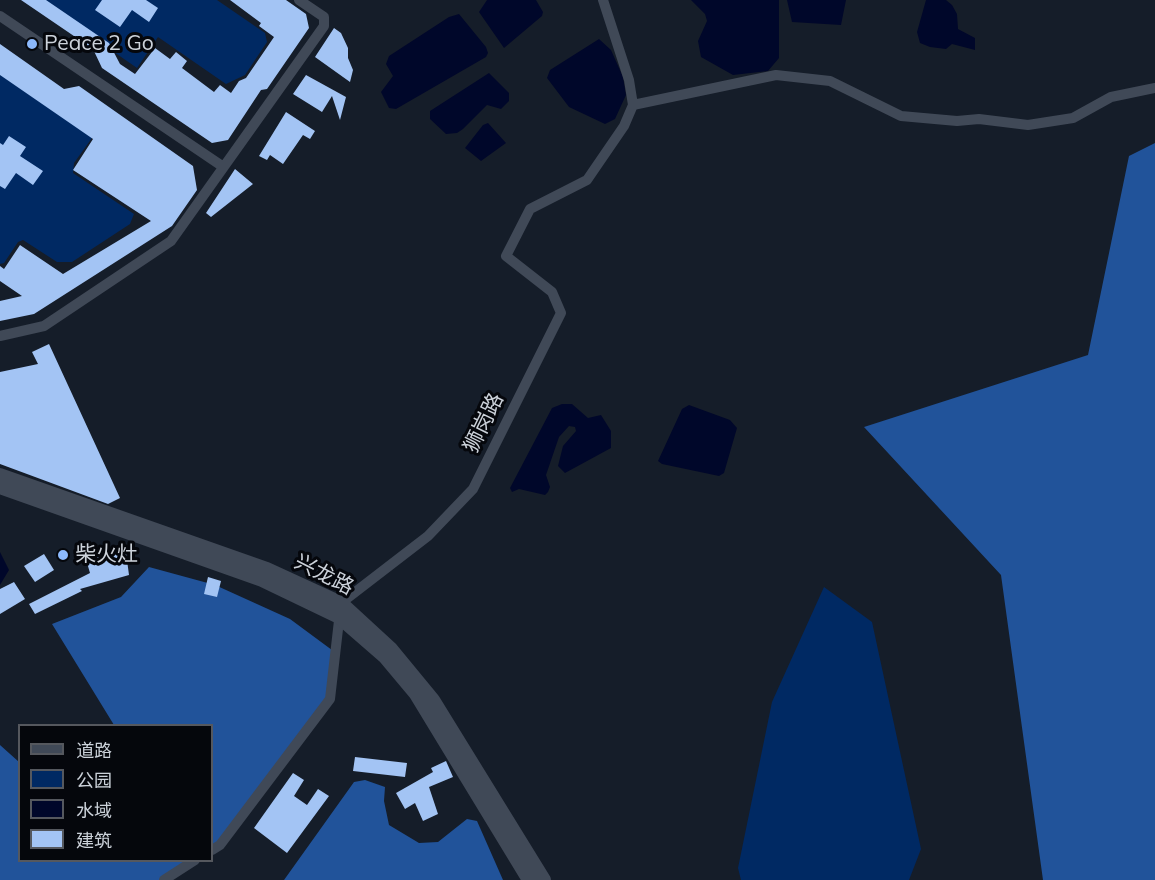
<!DOCTYPE html>
<html>
<head>
<meta charset="utf-8">
<style>
  body { margin:0 }
  #map { position:relative; width:1155px; height:880px; overflow:hidden; background:#151d29; font-family:Mulish,"Noto Sans SC",sans-serif }
  canvas { display:block }
  .legend { position:absolute; left:18px; top:724px; width:195px; height:138px; box-sizing:border-box; background:#05070c; border:2px solid #55585e; margin:0; padding:8px 10px; list-style:none; font-size:18px; color:#ccd2da }
  .legend li { display:flex; align-items:center; gap:12px; height:30px }
  .legend b { width:30px; border:2px solid #55585e }
</style>
</head>
<body>
<div id="map">
<canvas width="1155" height="880"></canvas>
<ul class="legend">
<li><b style="height:8px;background:#404957"></b>道路</li>
<li><b style="height:16px;background:#002963"></b>公园</li>
<li><b style="height:16px;background:#00072a"></b>水域</li>
<li><b style="height:16px;background:#a3c4f4"></b>建筑</li>
</ul>
</div>
<script>
const ctx = document.querySelector('canvas').getContext('2d');
ctx.lineJoin = 'round';
function fill(path, color) { ctx.fillStyle = color; ctx.fill(path, 'evenodd'); }
const toPath = rows => new Path2D(rows.map(r => 'M' + r).join(''));
function stroke(path, color, width, dash) { ctx.strokeStyle = color; ctx.lineWidth = width; ctx.lineCap = dash ? 'butt' : 'round'; ctx.setLineDash(dash || []); ctx.stroke(path); }
function write(font, color, halo, rows, align = 'center') {
  ctx.font = font + ' Mulish,"Noto Sans SC",sans-serif'; ctx.lineWidth = 6; ctx.setLineDash([]); ctx.textBaseline = 'middle'; ctx.strokeStyle = halo; ctx.fillStyle = color; for (const [text, x, y, turn = 0] of rows) {
    ctx.save(); ctx.translate(x, y); ctx.rotate((+turn || 0) * Math.PI / 180); ctx.textAlign = isNaN(turn) ? turn : align; if (halo) ctx.strokeText(text, 0, 0); ctx.fillText(text, 0, 0); ctx.restore();
  }
}
fill(toPath([
  [39,0,217,0,265,33,267,42,245,75,226,84,158,37,137,68],
  [0,63,97,131,74,163,73,173,134,214,130,224,72,262,57,262,23,240,18,242,4,263,0,264],
  [824,587,872,622,921,849,909,880,741,880,738,868,772,702]
]), '#002963');
fill(toPath([
  [1155,143,1155,880,1043,880,1001,575,864,427,1088,355,1129,156],
  [149,567,215,585,290,619,336,653,330,699,212,850,212,726,114,725,52,624,121,597],
  [0,745,19,762,20,860,195,861,164,880,0,880],
  [365,780,385,787,384,801,389,825,419,843,438,842,467,819,477,821,503,880,284,880,354,782]
]), '#21539a');
fill(toPath([
  [487,0,536,0,543,12,542,16,504,48,479,12],
  [779,0,779,58,768,71,733,75,701,57,698,41,707,21,705,14,691,0],
  [787,0,846,0,841,25,792,22],
  [926,0,946,0,952,5,957,14,958,29,975,38,975,50,952,44,946,49,930,47,920,43,917,32],
  [459,14,486,47,488,53,486,57,396,109,389,108,381,92,393,76,386,64,389,56,449,17],
  [599,39,611,50,623,77,626,95,615,119,605,124,569,107,547,78,550,70],
  [489,73,509,93,509,101,501,109,487,105,463,129,457,133,446,134,430,119,430,111],
  [488,123,506,143,481,161,465,148,483,125],
  [562,404,572,404,588,418,601,415,611,431,611,448,565,473,558,466,563,446,576,431,575,427,569,426,559,437,546,475,550,487,548,492,545,495,519,489,512,492,510,488,552,408],
  [689,405,730,420,737,428,724,473,719,476,662,464,658,461,682,409],
  [0,552,9,570,0,585]
]), '#00072a');
fill(toPath([
  [21,0,46,0,109,43,120,64,135,74,155,48,170,59,176,52,187,61,182,68,214,92,220,85,231,93,239,81,246,78,274,37,259,26,261,23,230,0,286,0,306,14,309,28,267,89,261,90,228,140,212,143,102,68,93,49],
  [102,0,146,0,158,8,149,22,132,10,120,27,95,10],
  [334,28,341,33,348,48,348,58,353,70,350,82,315,57],
  [0,44,64,89,79,86,193,166,197,190,172,226,34,314,0,321,0,301,22,296,0,281,0,266,4,269,20,245,63,274,151,221,73,170,93,139,0,75],
  [306,75,346,97,340,120,332,96,322,112,293,94],
  [286,112,315,131,310,139,303,135,283,164,270,155,267,160,259,156],
  [9,136,26,147,20,156,43,171,33,185,16,173,5,189,0,186,0,143,3,145],
  [235,169,253,184,211,217,206,213],
  [49,344,120,498,108,504,0,464,0,372,38,364,32,352],
  [125,545,129,575,80,589,82,591,35,614,29,604,90,573,85,556],
  [44,554,54,570,35,582,24,566],
  [208,577,221,581,217,597,204,594],
  [14,582,25,599,0,614,0,589],
  [355,757,407,763,405,777,353,771],
  [446,761,453,777,429,787,438,814,423,821,415,803,405,809,396,793,433,772,431,768],
  [293,773,304,780,294,796,307,805,318,789,329,796,287,853,254,828]
]), '#a3c4f4');
stroke(toPath([
  [0,16,222,166],
  [633,105,776,75,830,81,901,116,957,121,979,119,1028,125,1073,118,1111,97,1155,88],
  [0,336,44,326,171,241,324,26,324,17,299,0],
  [212,850,220,845,330,699,341,603,428,536,473,489,561,313,552,292,506,256,530,209,587,180,624,126,633,105,629,80,603,0],
  [164,880,195,860]
]), '#404957', 10);
stroke(toPath([
  [0,475,267,569,341,603,391,649,433,700,544,880],
  [0,487,262,580,339,617,385,657,416,694,529,880]
]), '#404957', 14);
for (const [x, y, r, color] of [
  [32,44,6,"#8cb9fc"],
  [63,555,6,"#8cb9fc"]
]) { const dot = new Path2D(); dot.arc(x, y, r, 0, 2 * Math.PI); ctx.fillStyle = color; ctx.fill(dot); stroke(dot, '#05070c', 2); }
write('21px', '#ccd2da', '#05070c', [
  ["Peace 2 Go",44,44],
  ["柴火灶",75,555]
], 'left');
write('21px', '#ccd2da', '#05070c', [
  ["狮岗路",484,423,-64],
  ["兴龙路",324,575,27]
]);
</script>
</body>
</html>
